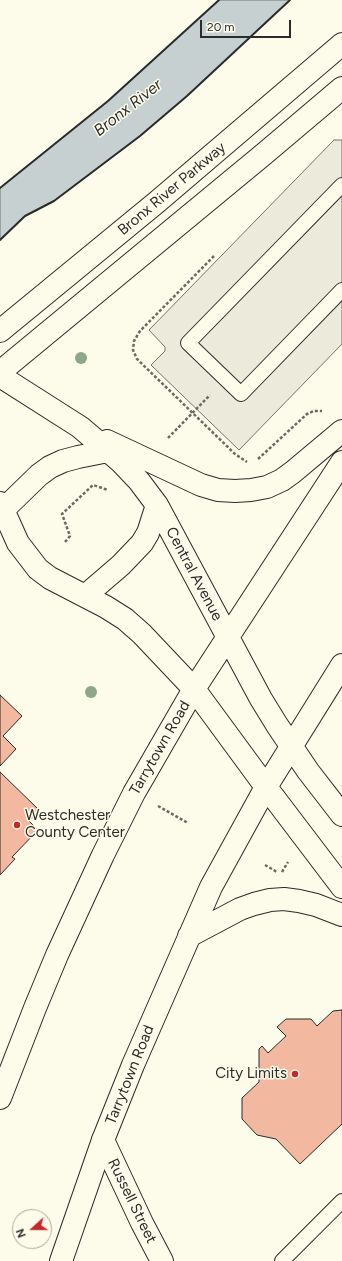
<!DOCTYPE html>
<html>
<head>
<meta charset="utf-8">
<style>
  body { margin:0 }
  #map { position:relative; width:342px; height:1261px; overflow:hidden; background:#fdfbea; font-family:Figtree,sans-serif }
  canvas { display:block }
  .north { position:absolute; left:12px; top:1209px; width:40px; height:40px; box-sizing:border-box; background:#fdfbea; border:1px solid #a9a89e; border-radius:50%; rotate:249deg; font-size:11px; font-weight:700; line-height:16px; text-align:center; color:#2b2b2b }
  .north::after { content:''; display:block; margin:auto; width:14px; height:18px; background:#c62828; clip-path:polygon(50% 0,100% 100%,50% 72%,0 100%) }
  .scale { position:absolute; left:200px; top:20px; width:91px; height:18px; box-sizing:border-box; border:2px solid #2b2b2b; border-top:0; padding-left:5px; font-size:12px; line-height:14px; white-space:nowrap; color:#2b2b2b; -webkit-text-stroke:3px #fdfbea; paint-order:stroke }
</style>
</head>
<body>
<div id="map">
<canvas width="342" height="1261"></canvas>
<div class="north">N</div>
<div class="scale">20 m</div>
</div>
<script>
const ctx = document.querySelector('canvas').getContext('2d');
ctx.lineJoin = 'round';
function fill(path, color) { ctx.fillStyle = color; ctx.fill(path, 'evenodd'); }
const toPath = rows => new Path2D(rows.map(r => 'M' + r).join(''));
function stroke(path, color, width, dash) { ctx.strokeStyle = color; ctx.lineWidth = width; ctx.lineCap = dash ? 'butt' : 'round'; ctx.setLineDash(dash || []); ctx.stroke(path); }
function write(font, color, halo, rows, align = 'center') {
  ctx.font = font + ' Figtree,sans-serif'; ctx.lineWidth = 3; ctx.setLineDash([]); ctx.textBaseline = 'middle'; ctx.strokeStyle = halo; ctx.fillStyle = color; for (const [text, x, y, turn = 0] of rows) {
    ctx.save(); ctx.translate(x, y); ctx.rotate((+turn || 0) * Math.PI / 180); ctx.textAlign = isNaN(turn) ? turn : align; if (halo) ctx.strokeText(text, 0, 0); ctx.fillText(text, 0, 0); ctx.restore();
  }
}
const parking = toPath([
  [334,140,342,140,342,344,239,450,151,365,165,351,165,347,149,330,334,140]
]);
fill(parking, '#eceadb');
stroke(parking, '#74746e', 1);
const water = toPath([
  [219,0,290,0,187,96,140,136,54,201,25,216,0,240,0,188,108,101,219,0]
]);
fill(water, '#c7d0d0');
stroke(water, '#74746e', 1);
const building = toPath([
  [0,695,22,716,3,736,16,749,0,766,0,695],
  [0,772,39,810,29,821,38,830,12,857,15,859,0,875,0,772],
  [342,1010,342,1124,300,1164,276,1139,257,1135,242,1119,242,1098,259,1082,259,1049,262,1046,268,1053,286,1036,277,1027,286,1019,311,1019,317,1026,333,1011,342,1010]
]);
fill(building, '#f2b8a0');
stroke(building, '#2b2b2b', 1);
const service = toPath([
  [342,185,188,343,241,394,342,290],
  [282,1261,342,1201]
]);
const minor = toPath([
  [103,1140,142,1223,162,1261]
]);
const primary = toPath([
  [0,376,80,427,120,461,139,481,157,505,261,699,277,725,308,771,342,815],
  [107,441,201,485,218,490,235,491,251,490,267,487,282,480,293,472,342,431],
  [0,503,18,543,38,569,50,578,106,607,125,619,142,634,194,689,266,787,342,887],
  [3,510,39,475,50,467,63,461,78,457,108,451],
  [85,596,121,565,142,543,148,533,157,505],
  [189,936,240,909,254,904,270,900,284,899,299,901,316,905,342,915],
  [0,1098,35,1008,57,955,103,855,134,793,194,689,342,462],
  [61,1261,103,1140,133,1065,211,887,266,787,342,665]
]);
const trunk = toPath([
  [0,331,157,202,342,44],
  [0,372,264,154,342,88]
]);
stroke(service, '#2b2b2b', 16);
stroke(minor, '#2b2b2b', 24);
stroke(primary, '#2b2b2b', 24);
stroke(trunk, '#2b2b2b', 24);
stroke(toPath([
  [214,256,140,331,134,341,133,350,137,359,235,454,247,462],
  [168,438,210,395],
  [258,459,307,414,314,411,322,411],
  [65,542,70,536,62,514,93,485,108,490],
  [158,806,188,823],
  [265,865,277,872],
  [282,872,288,862]
]), '#6a6964', 2.5, [3, 2]);
stroke(service, '#fdfbea', 14);
stroke(minor, '#fdfbea', 22);
stroke(primary, '#fdfbea', 22);
stroke(trunk, '#fdfbea', 22);
stroke(toPath([
  [0,188,108,101,219,0],
  [0,240,25,216,54,201,140,136,187,96,290,0]
]), '#2b2b2b', 2);
ctx.fillStyle = '#8ea78a';
for (const [x, y] of [
  [81,358],
  [91,692]
]) { ctx.beginPath(); ctx.arc(x, y, 6, 0, 2 * Math.PI); ctx.fill(); }
for (const [x, y, r, color] of [
  [17,825,4,"#c62828"],
  [295,1074,4,"#c62828"]
]) { const dot = new Path2D(); dot.arc(x, y, r, 0, 2 * Math.PI); ctx.fillStyle = color; ctx.fill(dot); stroke(dot, '#fdfbea', 1.5); }
write('15px', '#2b2b2b', '#fdfbea', [
  ["Bronx River Parkway",172,189,-40],
  ["Central Avenue",194,574,62],
  ["Tarrytown Road",160,748,-60],
  ["Tarrytown Road",130,1075,-68],
  ["Russell Street",132,1201,64]
]);
write('15px', '#2b2b2b', '#fdfbea', [
  ["Westchester",25,816],
  ["County Center",25,833],
  ["City Limits",287,1074,"right"]
], 'left');
write('italic 16px', '#2b2b2b', '#fdfbea', [
  ["Bronx River",128,108,-38]
]);
</script>
</body>
</html>
